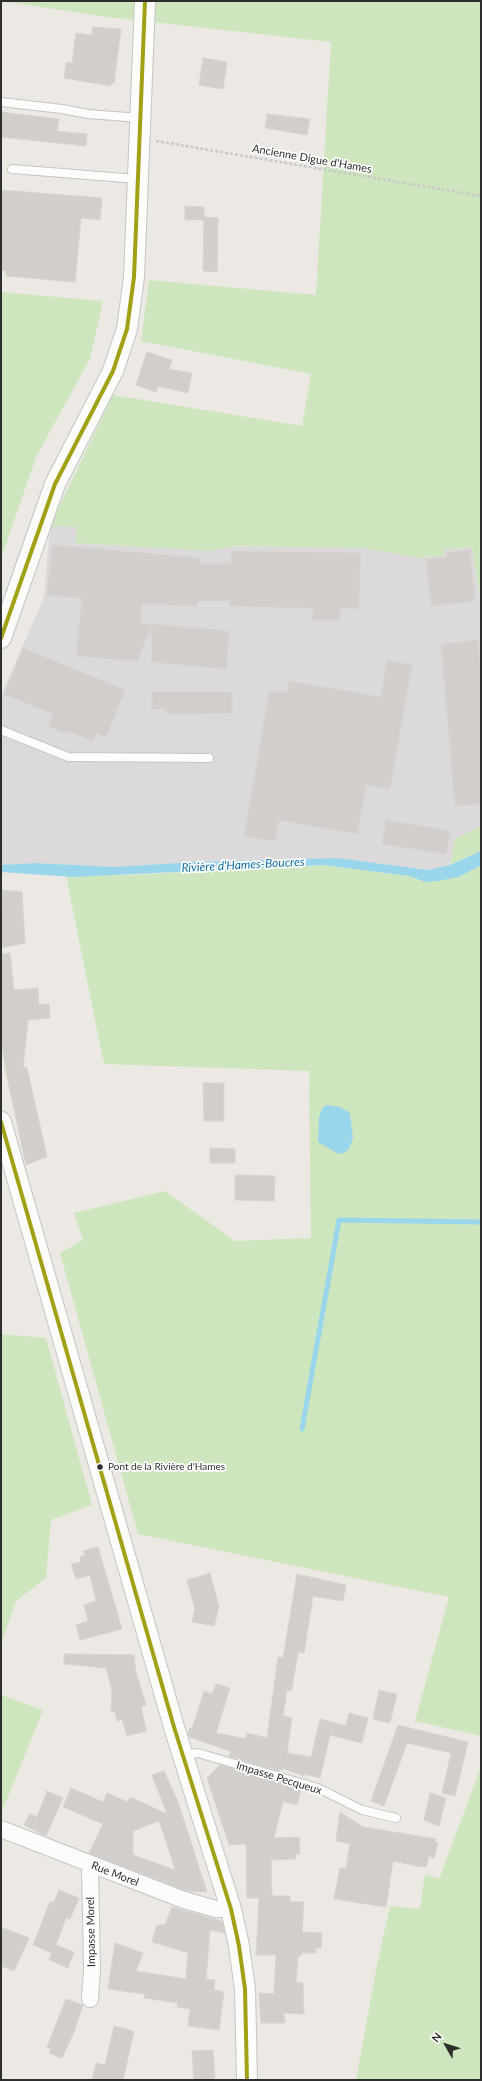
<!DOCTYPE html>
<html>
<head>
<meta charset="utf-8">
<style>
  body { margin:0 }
  #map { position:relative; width:482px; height:2081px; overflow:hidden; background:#ece8e4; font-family:Lato,sans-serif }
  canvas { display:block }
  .frame { position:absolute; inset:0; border:2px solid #2e2e2e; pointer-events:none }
  .north { position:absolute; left:426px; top:2025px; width:40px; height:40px; -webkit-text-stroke:3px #fff; paint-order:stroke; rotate:309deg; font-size:11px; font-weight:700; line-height:16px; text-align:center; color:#2e2e2e }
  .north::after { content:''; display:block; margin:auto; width:14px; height:18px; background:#2e2e2e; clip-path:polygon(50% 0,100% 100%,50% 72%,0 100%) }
</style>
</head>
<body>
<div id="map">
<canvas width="482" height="2081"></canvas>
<div class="frame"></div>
<div class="north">N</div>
</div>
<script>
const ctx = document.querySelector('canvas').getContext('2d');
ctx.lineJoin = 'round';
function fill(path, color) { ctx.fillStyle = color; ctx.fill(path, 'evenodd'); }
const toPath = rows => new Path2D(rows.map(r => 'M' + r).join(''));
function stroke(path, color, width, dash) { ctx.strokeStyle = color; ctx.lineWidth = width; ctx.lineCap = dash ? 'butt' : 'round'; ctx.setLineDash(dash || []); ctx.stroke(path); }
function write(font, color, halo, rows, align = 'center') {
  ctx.font = font + ' Lato,sans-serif'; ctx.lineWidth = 3.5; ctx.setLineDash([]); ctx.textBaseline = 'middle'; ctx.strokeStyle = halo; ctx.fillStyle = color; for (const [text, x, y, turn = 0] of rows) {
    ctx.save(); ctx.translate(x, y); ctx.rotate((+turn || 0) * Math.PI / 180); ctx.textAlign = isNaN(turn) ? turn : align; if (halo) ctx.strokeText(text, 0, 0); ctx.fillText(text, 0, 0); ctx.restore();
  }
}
fill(toPath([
  [50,526,77,527,75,543,211,551,236,546,364,548,420,558,444,555,443,550,472,547,481,603,481,826,455,839,450,865,428,870,338,858,194,862,114,867,35,863,1,865,1,696,44,597]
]), '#dcd9db');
fill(toPath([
  [1,1,481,1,481,641,481,603,472,547,443,550,444,555,420,558,364,548,236,546,211,551,75,543,77,527,50,526,113,395,302,426,311,374,141,341,149,280,316,295,331,42,107,17],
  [1,292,103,301,90,359,36,457,1,559],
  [481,826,481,851,450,865,455,839],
  [323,865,409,876,425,882,459,877,481,865,481,1736,415,1721,449,1597,138,1534,60,1253,83,1240,74,1213,165,1191,235,1241,311,1238,309,1071,104,1064,66,876,130,875],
  [1,1334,46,1338,92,1505,51,1520,46,1578,16,1601,1,1644],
  [1,1695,43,1710,1,1814],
  [481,1767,481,2080,356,2080,377,1965,390,1906,420,1909,425,1874,439,1879]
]), '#cee6be');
fill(toPath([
  [481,851,481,865,459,877,437,881,425,882,409,876,323,865,72,877,1,872,1,865,35,863,114,867,194,862,338,858,428,870,450,865],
  [328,1105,340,1107,350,1113,353,1138,349,1149,344,1153,339,1154,318,1142,319,1117,323,1107]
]), '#99d6ec');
stroke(toPath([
  [302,1429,339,1220,481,1222]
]), '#99d6ec', 5);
const building = toPath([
  [93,27,121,29,114,83,111,83,111,86,64,78,66,62,72,63,76,33,92,35,93,27],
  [203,58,227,62,223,89,199,85,203,58],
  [1,112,59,119,57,131,87,134,86,146,1,137,1,112],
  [267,114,310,119,307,135,265,128,267,114],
  [1,190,102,198,100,220,81,218,75,282,6,276,6,271,1,270,1,190],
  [185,206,204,207,204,220,185,220,185,206],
  [204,217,218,218,217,272,203,271,204,217],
  [147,352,172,360,169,369,192,373,188,393,158,386,156,392,136,385,147,352],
  [52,545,201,558,201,564,231,563,231,551,360,553,359,609,340,608,340,621,312,620,313,608,230,606,230,601,197,601,197,606,142,604,141,623,229,631,226,669,152,662,151,627,137,661,76,656,82,598,47,595,52,545],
  [470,550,475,601,431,606,426,559,447,557,447,552,470,550],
  [478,640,481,671,481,804,455,806,441,644,478,640],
  [23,648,125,690,106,737,97,733,93,741,68,731,67,734,48,726,53,714,4,694,23,648],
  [387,660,412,665,390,789,366,785,357,834,279,820,275,841,244,837,269,692,288,691,289,681,381,697,387,660],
  [152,692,232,692,232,713,166,714,166,709,152,709,152,692],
  [386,820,450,831,446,854,382,844,386,820],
  [2,890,22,892,25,943,1,948,2,890],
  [10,953,14,990,38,988,39,1005,49,1004,50,1018,28,1020,23,1067,27,1068,47,1157,26,1165,6,1072,1,1040,1,954,10,953],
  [203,1083,224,1083,224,1121,204,1121,203,1083],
  [210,1148,235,1149,235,1163,210,1163,210,1148],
  [235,1175,275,1176,274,1201,235,1200,235,1175],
  [98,1547,122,1629,80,1640,76,1625,88,1621,84,1605,96,1601,90,1575,76,1579,71,1564,81,1562,80,1557,85,1556,83,1551,98,1547],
  [210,1573,219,1607,214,1626,192,1622,195,1609,187,1580,210,1573],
  [297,1574,346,1585,343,1601,313,1596,304,1653,298,1652,292,1688,291,1691,287,1690,283,1716,292,1718,287,1753,311,1757,320,1719,346,1726,349,1713,368,1718,362,1743,330,1735,320,1778,305,1774,304,1776,282,1768,280,1771,228,1756,232,1752,190,1737,188,1734,190,1728,192,1729,204,1691,212,1694,216,1684,230,1688,216,1733,246,1739,247,1733,267,1738,278,1657,283,1658,297,1574],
  [64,1654,134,1655,136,1672,146,1705,141,1706,146,1731,127,1736,122,1719,117,1721,115,1712,111,1712,112,1691,106,1668,64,1664,64,1654],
  [379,1690,397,1694,390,1723,373,1719,379,1690],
  [398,1725,468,1742,455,1796,442,1793,451,1753,407,1743,384,1806,371,1801,398,1725],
  [220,1765,301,1789,297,1805,283,1801,274,1838,299,1837,300,1854,296,1854,296,1859,271,1860,272,1896,290,1896,290,1902,304,1902,302,1932,322,1933,321,1948,316,1948,316,1953,301,1953,301,1956,298,1956,296,1983,303,1983,304,2014,284,2013,285,2023,261,2023,259,1993,274,1994,276,1955,256,1955,259,1898,247,1898,246,1844,229,1845,207,1778,220,1765],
  [164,1771,178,1802,207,1892,187,1891,89,1853,103,1824,63,1807,71,1788,103,1802,107,1793,128,1802,130,1797,167,1814,152,1775,164,1771],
  [159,1821,165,1838,175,1870,133,1855,133,1831,159,1821],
  [47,1791,63,1798,46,1836,24,1825,30,1814,37,1817,47,1791],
  [430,1793,446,1798,439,1826,424,1820,430,1793],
  [340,1812,363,1827,436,1839,435,1842,438,1843,434,1858,429,1856,426,1867,420,1866,420,1867,393,1861,386,1907,334,1899,340,1868,346,1869,350,1844,336,1841,340,1812],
  [59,1890,79,1898,70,1919,66,1918,56,1945,74,1952,68,1968,49,1960,52,1953,33,1945,50,1902,54,1902,59,1890],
  [172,1907,222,1921,225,1933,210,1930,206,1979,215,1980,214,1990,224,1992,219,2030,188,2026,190,2009,177,2007,178,2003,144,1998,145,1994,108,1989,115,1943,143,1953,136,1971,186,1979,188,1953,152,1942,157,1925,165,1925,172,1907],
  [1,1927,29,1938,14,1971,1,1966,1,1927],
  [66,1999,83,2005,74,2032,62,2058,49,2053,51,2049,47,2047,66,1999],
  [114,2026,134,2031,123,2080,92,2080,96,2063,105,2065,114,2026],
  [213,2050,215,2078,194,2080,192,2051,213,2050]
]);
fill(building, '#d1cecb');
stroke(building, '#d7d4d0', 1);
const service = toPath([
  [1,102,62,109,88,114,140,118],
  [12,169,137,179],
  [1,730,68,757,209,758],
  [184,1755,198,1753,318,1788,362,1810,396,1818]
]);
const minor = toPath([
  [1,1829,184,1900,216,1909,231,1909],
  [90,1999,92,1970,90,1865]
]);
const tertiary = toPath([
  [1,638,55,484,113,371,127,329,134,277,145,1],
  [1,1122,174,1727,231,1909,239,1946,245,1989,247,2080]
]);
stroke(service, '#c5c4c5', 10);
stroke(minor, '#c5c4c5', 18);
stroke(tertiary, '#c5c4c5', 22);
stroke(toPath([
  [156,141,481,196]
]), '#c9c9c8', 2.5, [3, 2]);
stroke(service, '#fcfcfb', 8);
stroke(minor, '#fcfcfb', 16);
stroke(tertiary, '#fcfcfb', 20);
stroke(toPath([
  [1,638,55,484,113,371,127,329,134,277,145,1],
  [1,1122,174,1727,231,1909,239,1946,245,1989,247,2080]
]), '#a1a115', 4);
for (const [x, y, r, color] of [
  [100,1467,3.5,"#2e2e2e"]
]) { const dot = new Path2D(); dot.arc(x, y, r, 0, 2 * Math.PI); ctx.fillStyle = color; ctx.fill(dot); stroke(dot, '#fff', 1.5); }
write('10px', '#2e2e2e', '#fff', [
  ["Pont de la Rivière d'Hames",108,1467]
], 'left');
write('11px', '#2e2e2e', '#fff', [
  ["Ancienne Digue d'Hames",312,159,10],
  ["Impasse Pecqueux",279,1778,17],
  ["Rue Morel",115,1874,21],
  ["Impasse Morel",91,1932,-91]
]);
write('italic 12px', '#0d6fa3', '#fff', [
  ["Rivière d'Hames-Boucres",243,865,-3]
]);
</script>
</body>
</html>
